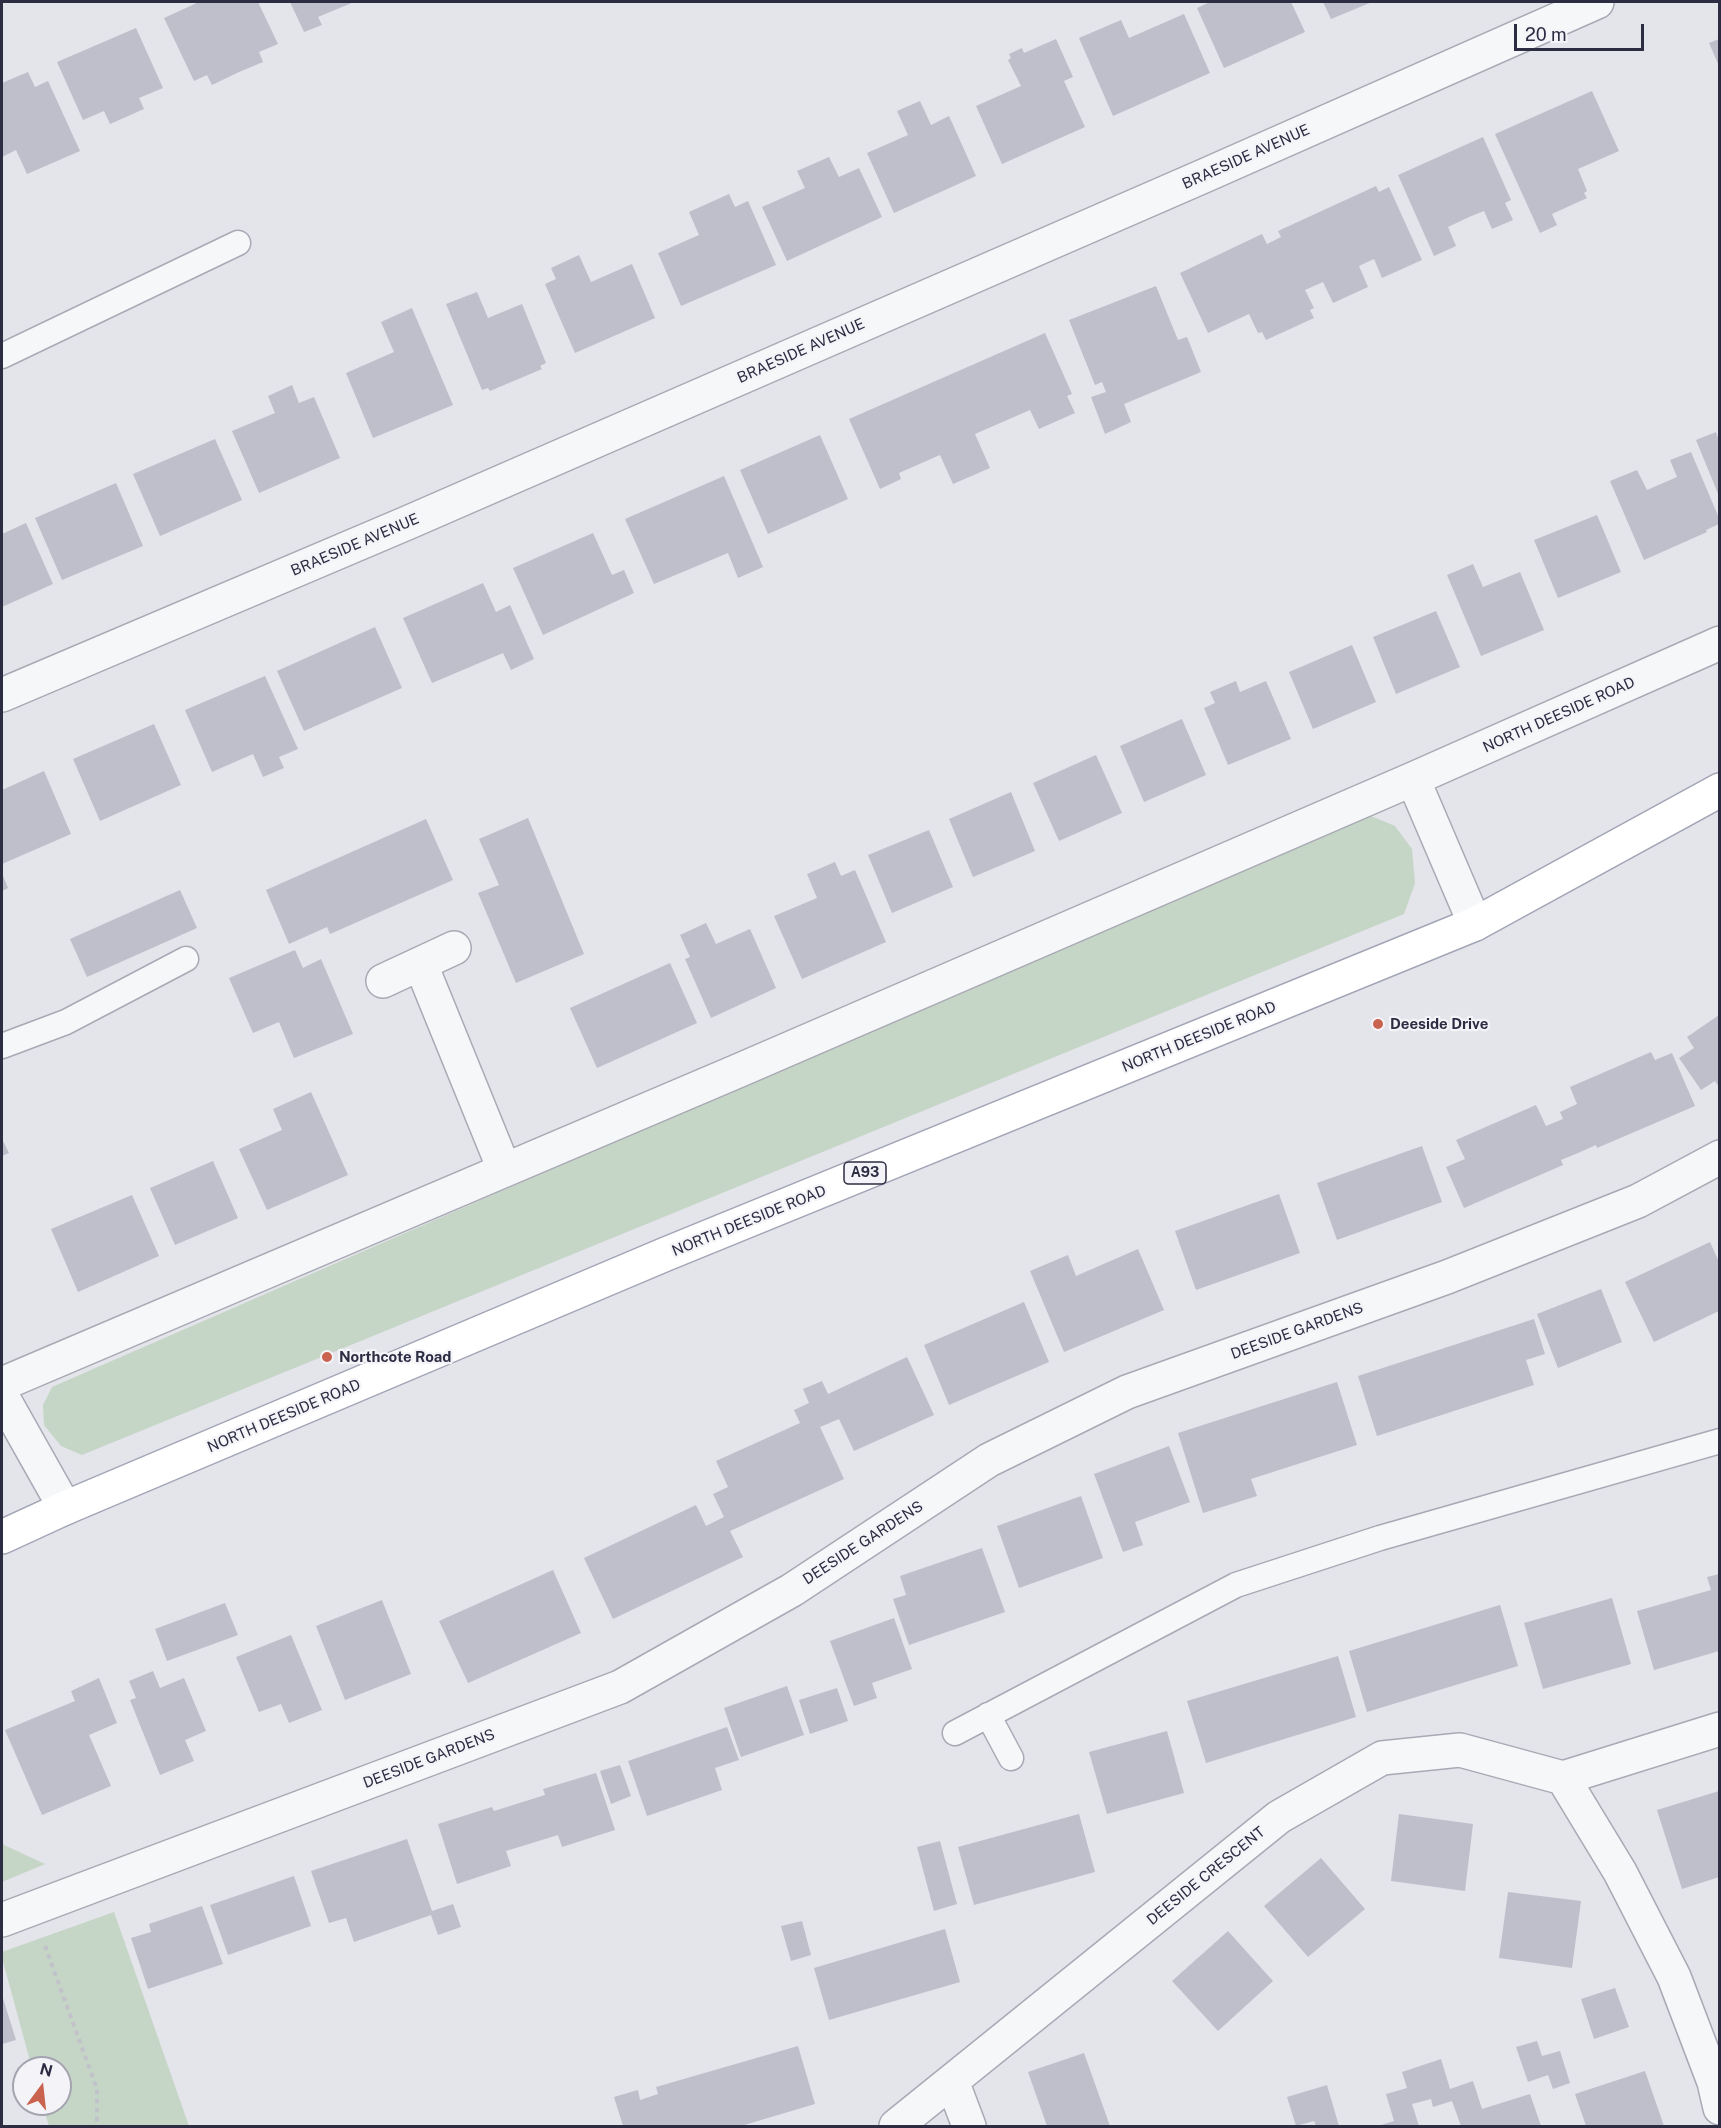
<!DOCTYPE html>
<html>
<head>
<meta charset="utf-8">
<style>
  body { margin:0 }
  #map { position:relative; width:1721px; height:2128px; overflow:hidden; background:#e4e4eb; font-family:"Public Sans",sans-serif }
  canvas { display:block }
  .frame { position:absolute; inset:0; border:3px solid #2c2d43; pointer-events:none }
  .north { position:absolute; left:12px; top:2056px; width:60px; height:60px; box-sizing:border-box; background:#f4f4f8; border:2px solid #a4a4b0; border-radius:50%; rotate:15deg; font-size:16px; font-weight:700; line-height:24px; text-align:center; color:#2c2d43 }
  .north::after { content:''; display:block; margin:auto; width:21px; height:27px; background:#c9634f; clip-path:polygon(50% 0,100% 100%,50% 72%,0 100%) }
  .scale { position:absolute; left:1514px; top:24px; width:130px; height:27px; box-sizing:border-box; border:3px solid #2c2d43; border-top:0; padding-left:8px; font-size:18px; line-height:21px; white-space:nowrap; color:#2c2d43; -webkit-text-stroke:4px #f4f4f8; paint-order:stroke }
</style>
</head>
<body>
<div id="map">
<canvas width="1721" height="2128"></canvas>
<div class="frame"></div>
<div class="north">N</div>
<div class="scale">20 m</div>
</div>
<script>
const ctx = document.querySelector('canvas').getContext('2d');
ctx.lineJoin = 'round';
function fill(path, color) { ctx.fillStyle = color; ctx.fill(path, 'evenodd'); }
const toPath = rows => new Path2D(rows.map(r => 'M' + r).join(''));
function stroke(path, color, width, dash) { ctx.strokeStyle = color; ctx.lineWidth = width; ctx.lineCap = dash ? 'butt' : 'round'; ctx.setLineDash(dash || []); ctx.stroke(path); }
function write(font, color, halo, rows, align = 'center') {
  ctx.font = font + ' "Public Sans",sans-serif'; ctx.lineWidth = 4.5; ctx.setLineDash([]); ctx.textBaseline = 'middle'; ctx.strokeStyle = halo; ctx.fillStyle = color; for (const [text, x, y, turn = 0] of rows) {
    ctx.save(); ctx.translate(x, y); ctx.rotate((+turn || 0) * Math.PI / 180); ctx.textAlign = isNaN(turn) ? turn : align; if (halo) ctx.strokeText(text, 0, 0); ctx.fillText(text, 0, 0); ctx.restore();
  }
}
fill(toPath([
  [1366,814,1395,826,1412,849,1415,883,1404,914,82,1455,61,1446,44,1425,43,1405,52,1387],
  [2,1839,4,1845,45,1864,2,1882],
  [114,1912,189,2126,49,2126,42,2104,60,2104,60,2068,32,2068,2,1958,2,1952]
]), '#c5d5c6');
fill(toPath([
  [199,2,258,2,278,44,259,52,263,62,239,72,212,85,207,75,194,81,164,18],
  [290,2,354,2,318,17,322,25,304,32],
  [1210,2,1291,2,1305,32,1224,68,1197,8],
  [1323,2,1372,2,1331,19],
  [1184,14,1210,73,1113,116,1079,38,1121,20,1129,38],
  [136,28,163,88,139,98,144,109,110,124,104,111,83,120,57,62],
  [1056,39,1073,77,1064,81,1085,127,1002,164,976,106,1021,86,1008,60,1011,58,1009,54,1022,48,1024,53],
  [1719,39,1719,66,1709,43],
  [28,72,35,87,48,81,80,151,27,174,16,150,2,157,2,83],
  [1592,91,1619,151,1578,169,1587,191,1584,193,1587,198,1552,214,1557,225,1540,233,1495,134],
  [920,101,931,125,949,116,976,176,894,213,867,153,908,135,897,111],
  [1483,137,1511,200,1505,203,1513,220,1492,229,1484,211,1469,217,1448,227,1456,246,1434,256,1398,175],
  [829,157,839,177,859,168,882,217,787,261,762,207,805,188,797,171],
  [1376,186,1379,192,1389,187,1422,260,1382,278,1374,259,1361,265,1359,266,1368,287,1333,303,1323,282,1305,290,1314,308,1310,310,1314,318,1266,340,1262,332,1258,333,1249,314,1208,333,1180,273,1262,234,1267,244,1281,237,1278,231],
  [729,194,735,207,748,201,776,265,681,306,658,253,699,235,689,212],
  [579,255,591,282,632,264,655,318,575,353,545,284,556,279,551,268],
  [1156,286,1178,340,1187,337,1201,372,1124,404,1131,422,1105,434,1091,397,1106,392,1102,382,1095,385,1069,320],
  [477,292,488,318,522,304,546,363,540,366,542,369,490,391,488,388,482,390,446,304],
  [412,308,453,405,373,438,346,373,394,352,381,322],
  [1045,333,1072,394,1067,396,1075,413,1039,429,1030,410,975,434,990,468,953,484,940,455,899,473,901,479,880,489,849,419],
  [292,385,299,403,314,397,340,458,259,493,232,431,275,413,268,396],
  [1716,432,1719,441,1719,496,1696,440],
  [820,435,848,499,768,534,740,470],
  [215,439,242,500,160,536,133,474],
  [1691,452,1719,518,1719,524,1706,530,1707,532,1644,560,1610,481,1637,470,1647,490,1677,477,1670,460],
  [724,476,763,567,738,578,728,553,654,584,625,519],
  [116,483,143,546,62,580,35,518],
  [1597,515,1621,572,1558,598,1534,540],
  [26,523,53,584,2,607,2,534],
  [593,533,612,575,624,570,634,593,543,635,513,568],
  [1473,564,1483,587,1520,572,1544,630,1481,656,1447,575],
  [483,583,496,612,510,605,534,659,511,670,503,653,432,683,403,618],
  [1436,611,1460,667,1396,694,1373,637],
  [375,627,402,688,304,731,277,671],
  [1352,645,1376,702,1313,729,1289,672],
  [265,676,298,749,279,757,284,768,263,777,253,754,212,772,185,710],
  [1236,681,1240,692,1266,681,1291,739,1228,765,1204,708,1215,703,1210,692],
  [1182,719,1206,775,1144,802,1120,746],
  [154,724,181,785,100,821,73,759],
  [1096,755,1122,813,1059,841,1033,783],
  [44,771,71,834,2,864,2,790],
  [1011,792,1035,851,973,877,949,819],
  [528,818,584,954,516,983,478,893,499,885,479,839],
  [426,819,453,880,330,934,327,927,289,944,266,890],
  [929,830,953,887,892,913,868,855],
  [835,862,841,876,855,870,886,942,802,979,774,916,817,898,807,874],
  [2,873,8,888,2,891],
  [180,890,197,928,87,977,70,939],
  [706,923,716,944,750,929,776,988,711,1018,685,959,690,957,680,935],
  [295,950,303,968,321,959,353,1034,294,1058,279,1022,253,1033,229,978],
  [670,963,697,1023,597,1068,570,1008],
  [1719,1015,1719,1087,1715,1081,1701,1090,1679,1058,1694,1048,1687,1037],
  [1651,1052,1655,1060,1672,1053,1695,1106,1597,1148,1596,1145,1578,1153,1561,1160,1563,1165,1464,1208,1446,1167,1465,1159,1456,1140,1536,1105,1546,1126,1563,1119,1560,1112,1577,1104,1570,1087],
  [311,1092,348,1175,267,1210,239,1149,282,1130,273,1109],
  [2,1139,9,1153,2,1156],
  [1422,1146,1442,1202,1337,1240,1317,1183],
  [213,1161,238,1218,175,1245,150,1188],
  [1279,1194,1300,1253,1196,1290,1175,1231],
  [132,1195,159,1256,78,1292,51,1229],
  [1710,1242,1719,1262,1719,1311,1654,1342,1625,1282],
  [1138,1249,1164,1310,1064,1352,1030,1271,1068,1255,1076,1276],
  [1601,1289,1622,1342,1558,1368,1537,1314],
  [1024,1302,1049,1362,949,1405,924,1345],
  [1534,1319,1545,1354,1526,1360,1534,1385,1377,1436,1358,1376],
  [907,1357,934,1415,854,1451,839,1419,820,1427,844,1479,730,1531,743,1557,613,1619,584,1558,696,1505,706,1526,724,1517,713,1494,728,1487,716,1461,800,1423,794,1410,809,1403,803,1389,822,1381,828,1394],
  [1337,1382,1357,1445,1251,1479,1257,1496,1203,1513,1178,1433],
  [1169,1446,1190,1502,1135,1522,1143,1545,1123,1552,1094,1474],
  [1081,1496,1103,1558,1019,1588,997,1526],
  [982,1548,1005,1612,909,1645,893,1599,906,1595,900,1576],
  [553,1570,581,1633,468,1683,439,1621],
  [1719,1574,1719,1651,1654,1670,1637,1611,1711,1590,1707,1577],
  [1612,1598,1631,1664,1543,1689,1524,1623],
  [382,1600,411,1674,345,1700,316,1626],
  [225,1603,238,1635,167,1661,155,1629],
  [1500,1605,1518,1666,1367,1712,1349,1651],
  [894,1618,912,1669,872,1683,877,1698,854,1706,830,1641],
  [291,1635,322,1710,289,1723,281,1704,259,1712,236,1657],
  [1338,1656,1356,1717,1206,1763,1187,1701],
  [153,1671,160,1688,184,1678,206,1731,185,1740,194,1761,160,1775,130,1700,136,1698,129,1681],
  [99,1678,117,1723,89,1735,111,1786,42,1815,5,1730,75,1701,71,1691],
  [787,1686,804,1735,741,1757,724,1708],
  [837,1688,848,1721,810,1734,799,1700],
  [727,1727,739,1760,715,1768,722,1790,647,1816,628,1761],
  [1167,1731,1184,1793,1107,1814,1089,1752],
  [620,1765,631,1796,611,1804,600,1771],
  [596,1773,615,1830,562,1847,558,1835,506,1851,511,1866,457,1884,438,1824,492,1807,494,1811,545,1795,543,1789],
  [1719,1791,1719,1877,1682,1889,1657,1810],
  [1079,1814,1095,1872,974,1905,958,1847],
  [1399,1814,1473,1824,1465,1891,1391,1881],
  [407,1839,432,1911,453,1904,461,1927,438,1935,431,1915,354,1942,346,1918,329,1923,311,1871],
  [940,1841,957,1904,934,1911,917,1847],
  [1321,1858,1365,1909,1308,1957,1264,1906],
  [294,1876,311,1926,228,1955,210,1905],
  [1508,1892,1581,1901,1572,1968,1499,1958],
  [202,1906,223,1964,148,1989,131,1938,151,1932,149,1924],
  [802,1921,811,1955,791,1961,781,1926],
  [945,1929,960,1982,829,2020,814,1968],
  [1228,1931,1273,1981,1218,2031,1172,1981],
  [1615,1988,1629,2027,1594,2039,1581,1999],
  [2,1995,16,2040,2,2044],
  [1537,2041,1542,2056,1560,2051,1570,2083,1553,2089,1548,2075,1528,2082,1516,2047],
  [798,2046,815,2104,741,2126,623,2126,614,2097,638,2090,640,2100,658,2094,656,2087],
  [1084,2053,1110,2126,1047,2126,1028,2072],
  [1441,2059,1450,2089,1473,2081,1482,2109,1530,2094,1541,2126,1461,2126,1452,2101,1433,2107,1431,2099,1412,2104,1419,2126,1378,2126,1394,2121,1386,2094,1407,2088,1402,2072],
  [1645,2071,1664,2126,1586,2126,1575,2094],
  [1327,2085,1339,2126,1316,2126,1314,2121,1296,2126,1287,2097]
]), '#bebfcb');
const lane = toPath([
  [2,356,238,243],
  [2,1046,66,1022,186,959],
  [988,1715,1011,1758],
  [955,1733,1236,1585,1380,1538,1720,1441]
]);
const street = toPath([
  [2,695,407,523,1206,175,1597,2],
  [1413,779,1475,924],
  [421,965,504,1169],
  [383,981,454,948],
  [2,1384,740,1070,1413,779,1720,643],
  [2,1396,65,1508],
  [1563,1778,1720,1729],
  [2,1920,620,1687,792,1590,989,1460,1127,1392,1447,1277,1638,1201,1720,1157],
  [952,2081,969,2126],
  [896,2126,1279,1817,1382,1758,1460,1750,1563,1778,1620,1872,1674,1977,1714,2082,1720,2108]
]);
const primary = toPath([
  [2,1537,65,1508,666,1254,1475,924,1720,790]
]);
stroke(lane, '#a9a9b5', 27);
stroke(street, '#a9a9b5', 36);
stroke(primary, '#a3a5b6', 36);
stroke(toPath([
  [45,1946,97,2089,97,2126]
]), '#c1c2ca', 4, [4.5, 4.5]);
stroke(lane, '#f6f7f9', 24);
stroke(street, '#f6f7f9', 33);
stroke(primary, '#fff', 33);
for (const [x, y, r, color] of [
  [1378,1024,6,"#c9634f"],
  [327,1357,6,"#c9634f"]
]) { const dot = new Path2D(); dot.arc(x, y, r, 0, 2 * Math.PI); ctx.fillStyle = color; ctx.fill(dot); stroke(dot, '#f4f4f8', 2); }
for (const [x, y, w] of [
  [865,1173,42]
]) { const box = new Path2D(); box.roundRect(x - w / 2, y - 11, w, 22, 4.5); ctx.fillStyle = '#f4f4f8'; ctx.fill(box); stroke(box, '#2c2d43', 1.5); }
write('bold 14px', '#2c2d43', null, [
  ["A93",865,1173]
]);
write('15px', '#2c2d43', '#f4f4f8', [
  ["BRAESIDE AVENUE",1246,157,-24],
  ["BRAESIDE AVENUE",801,351,-24],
  ["BRAESIDE AVENUE",355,545,-23],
  ["NORTH DEESIDE ROAD",1559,715,-24],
  ["NORTH DEESIDE ROAD",1199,1037,-22],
  ["NORTH DEESIDE ROAD",749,1221,-22],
  ["DEESIDE GARDENS",1297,1331,-20],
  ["NORTH DEESIDE ROAD",284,1416,-23],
  ["DEESIDE GARDENS",863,1543,-33],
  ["DEESIDE GARDENS",429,1759,-21],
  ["DEESIDE CRESCENT",1206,1876,-39]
]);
write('bold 15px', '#2c2d43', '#f4f4f8', [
  ["Deeside Drive",1390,1024],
  ["Northcote Road",339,1357]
], 'left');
</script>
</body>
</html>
